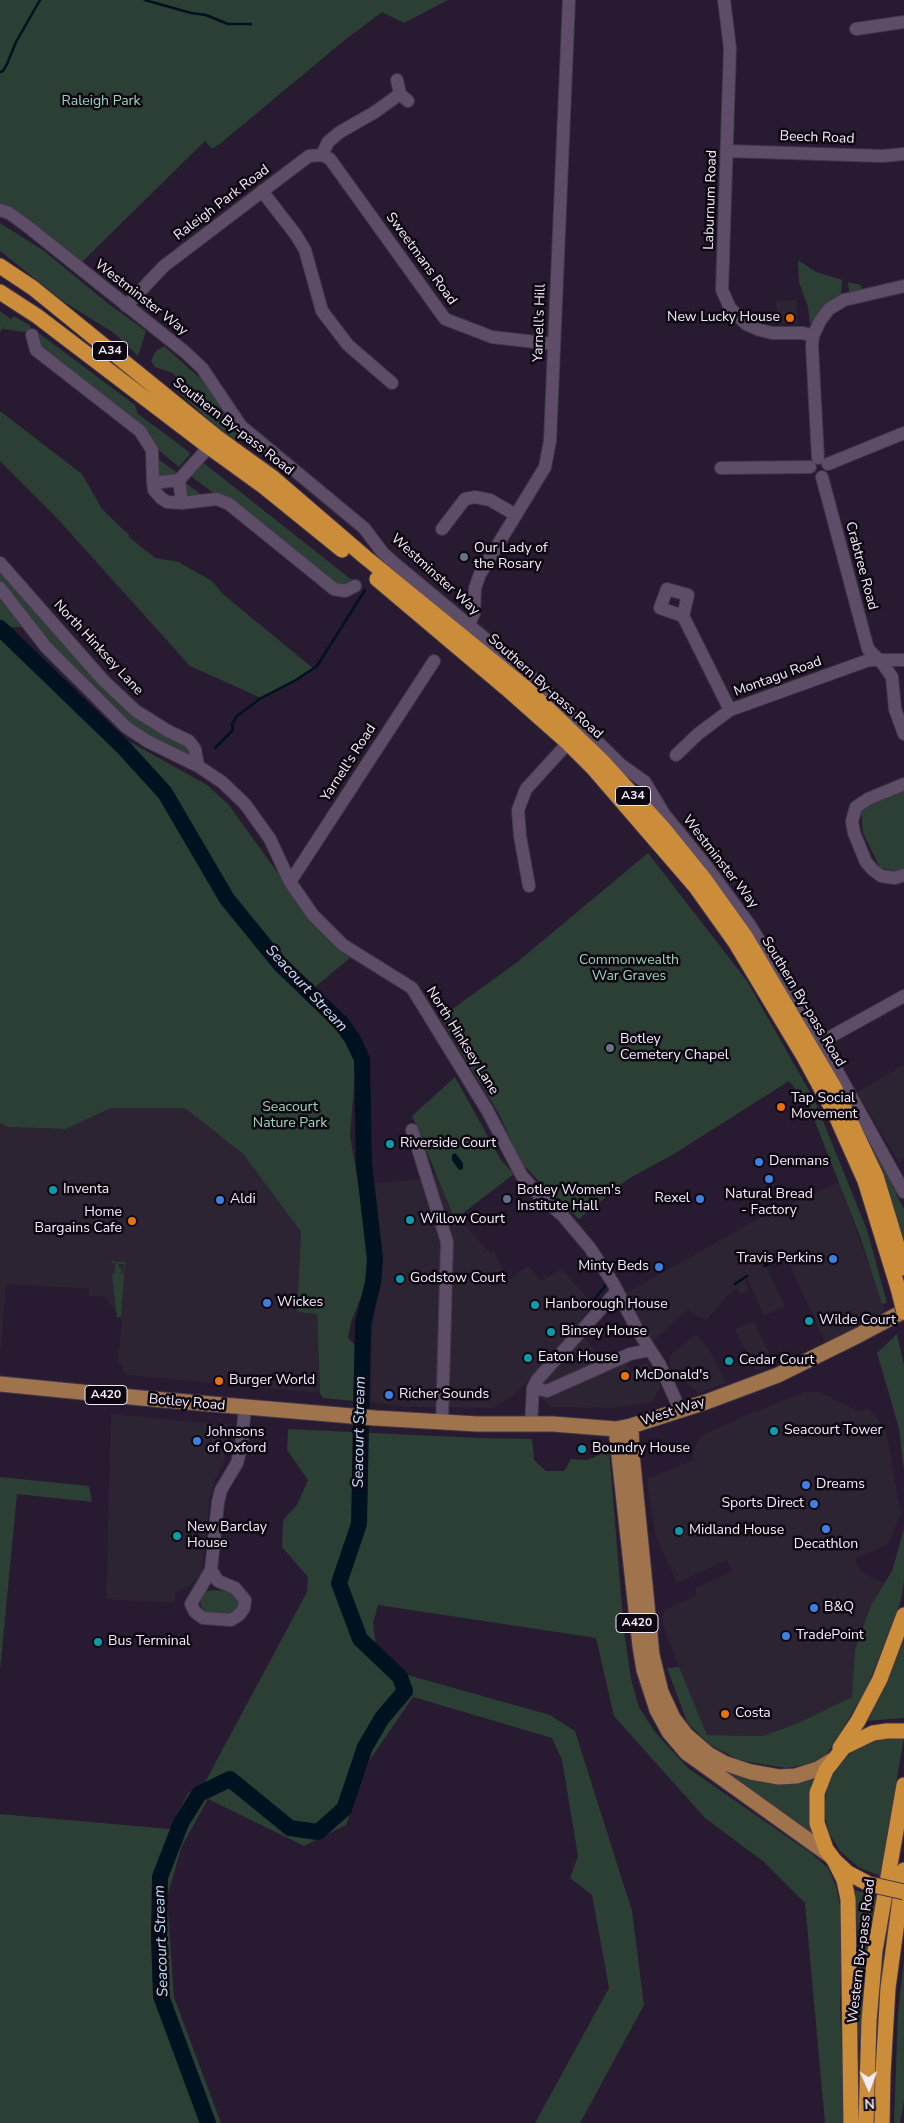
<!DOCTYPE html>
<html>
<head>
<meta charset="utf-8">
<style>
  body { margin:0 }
  #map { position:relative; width:904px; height:2123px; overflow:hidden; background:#281a30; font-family:"Nunito Sans",sans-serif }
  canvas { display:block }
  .north { position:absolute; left:844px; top:2063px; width:50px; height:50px; -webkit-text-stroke:4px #0d0711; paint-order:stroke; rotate:178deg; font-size:14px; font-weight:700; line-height:20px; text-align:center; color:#f5ecfb }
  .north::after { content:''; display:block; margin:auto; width:18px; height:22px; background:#f5ecfb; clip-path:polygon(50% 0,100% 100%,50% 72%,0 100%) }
</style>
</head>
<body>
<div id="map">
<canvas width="904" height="2123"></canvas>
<div class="north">N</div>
</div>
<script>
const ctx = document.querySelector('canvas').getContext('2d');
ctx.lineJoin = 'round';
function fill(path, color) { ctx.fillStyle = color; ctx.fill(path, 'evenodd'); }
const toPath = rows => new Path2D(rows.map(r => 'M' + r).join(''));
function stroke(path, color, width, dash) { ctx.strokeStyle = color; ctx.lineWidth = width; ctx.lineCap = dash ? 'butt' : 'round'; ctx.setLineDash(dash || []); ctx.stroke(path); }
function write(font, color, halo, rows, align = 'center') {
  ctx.font = font + ' "Nunito Sans",sans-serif'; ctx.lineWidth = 5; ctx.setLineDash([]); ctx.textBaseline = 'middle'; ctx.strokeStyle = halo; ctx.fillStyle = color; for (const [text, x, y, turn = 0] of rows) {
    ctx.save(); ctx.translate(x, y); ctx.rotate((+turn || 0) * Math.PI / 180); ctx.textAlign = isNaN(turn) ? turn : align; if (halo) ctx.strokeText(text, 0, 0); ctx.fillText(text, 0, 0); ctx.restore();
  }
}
fill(toPath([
  [797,300,797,323,777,323,776,301],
  [904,1065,904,1159,899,1163,857,1092],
  [111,1108,184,1108,244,1155,301,1232,297,1312,317,1314,320,1393,126,1375,118,1361,122,1320,105,1297,88,1296,89,1289,6,1284,0,1357,0,1123,7,1127,66,1129],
  [436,1173,453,1215,458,1217,490,1253,495,1252,507,1281,528,1266,541,1281,562,1269,589,1300,584,1308,589,1310,546,1362,514,1395,493,1408,405,1407,371,1402,372,1334,381,1257,375,1183,423,1179],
  [839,1182,885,1310,864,1324,825,1342,785,1254,765,1264,785,1307,764,1315,747,1279,745,1282,749,1289,741,1295,736,1288,730,1293,706,1320,687,1310,653,1341,642,1329,626,1293,765,1215],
  [754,1321,774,1364,756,1371,735,1329],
  [696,1333,710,1351,726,1383,698,1393,670,1369,669,1357],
  [583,1335,601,1359,613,1362,629,1354,630,1362,627,1364,631,1372,646,1363,659,1380,660,1387,652,1402,612,1408,551,1407,539,1396,543,1380],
  [803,1392,819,1392,861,1412,868,1409,877,1418,886,1432,901,1514,888,1544,855,1559,860,1571,884,1583,871,1605,855,1649,853,1697,796,1724,762,1736,706,1735,666,1634,662,1618,665,1610,696,1595,696,1588,732,1571,727,1560,677,1583,655,1535,647,1479,693,1460,695,1447,701,1436,753,1412,756,1412],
  [111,1414,217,1424,232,1424,224,1458,225,1460,215,1480,210,1498,202,1571,200,1576,185,1589,176,1592,175,1603,106,1599]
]), '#2c2333');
fill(toPath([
  [0,0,448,0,404,23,382,12,346,39,221,143,212,149,205,141,82,262,0,204],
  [0,223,44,251,110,305,146,331,138,356,114,333,64,302,0,251],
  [798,260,816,272,842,280,841,296,815,323,810,323,808,307,799,282],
  [848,282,861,285,862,291,849,293],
  [0,311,11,319,14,316,31,326,29,330,25,332,3,329,9,321,0,332],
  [36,331,135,405,138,414,188,451,190,454,179,467,39,350],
  [164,346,200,378,213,395,226,418,243,438,234,443,177,391,180,382,173,373,155,367,151,361,156,351],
  [0,411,82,474,102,509,129,535,129,537,155,558,180,562,180,563,212,581,224,595,314,669,261,698,190,666,55,516,0,461],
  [155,457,179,474,156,478],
  [199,462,205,464,357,584,344,588,331,582,188,474],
  [183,481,205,497,185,499],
  [0,563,103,680,189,741,198,766,126,727,0,588],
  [0,600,3,603,23,627,0,627],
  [0,628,124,748,165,793,227,899,280,964,327,1011,323,1015,336,1024,347,1039,356,1061,350,1136,369,1244,370,1275,351,1322,348,1338,355,1345,353,1401,323,1398,320,1393,317,1314,297,1312,301,1232,244,1155,204,1123,184,1108,111,1108,66,1129,7,1127,0,1123],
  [121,737,207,785,228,804,312,920,340,951,350,958,310,991,281,958,220,880,168,786,154,777],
  [904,788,904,871,902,872,880,868,863,833,861,811],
  [648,853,747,981,815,1101,867,1230,887,1303,882,1304,861,1239,809,1106,789,1081,674,1154,628,1179,579,1219,567,1208,555,1199,520,1161,499,1114,440,1018,516,963],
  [455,1077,501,1160,514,1174,458,1217,453,1215,412,1116],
  [855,1115,898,1191,896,1194,904,1209,904,1245],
  [113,1258,113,1262,125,1262,121,1317,117,1317,112,1273,115,1273,115,1264,119,1265,119,1268,122,1269,121,1274,123,1274,124,1264,111,1263],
  [897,1334,904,1365,904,1471,899,1428,877,1353],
  [288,1429,480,1438,532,1439,534,1460,546,1471,564,1471,571,1459,587,1460,599,1455,601,1444,609,1449,624,1631,631,1679,639,1707,655,1732,688,1768,812,1854,828,1868,836,1886,842,1917,840,2009,845,2123,825,2123,805,1903,764,1862,705,1818,614,1716,596,1638,378,1605,373,1623,376,1648,404,1674,550,1715,575,1731,632,1911,644,2005,580,2123,535,2123,609,1988,592,1895,570,1878,578,1856,562,1760,552,1738,413,1697,369,1761,346,1825,304,1846,208,1799,182,1846,167,1897,174,1997,221,2123,0,2123,0,1814,170,1829,188,1793,204,1784,307,1592,308,1577,282,1547,283,1520,297,1505,308,1480,287,1450],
  [0,1477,89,1486,92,1502,17,1494,0,1671],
  [904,1529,904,1581,901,1600,891,1628,865,1692,827,1754,809,1764,787,1768,760,1764,739,1760,709,1744,687,1722,667,1668,679,1667,707,1735,762,1736,796,1724,852,1697,855,1649,871,1605,892,1571],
  [212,1590,230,1591,241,1604,232,1614,206,1612,201,1607,200,1599,204,1592],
  [904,1640,904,1718,866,1721,892,1668],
  [904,1738,880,1876,858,1867,840,1851,828,1831,824,1807,828,1784,840,1763,858,1747,880,1739],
  [734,1774,781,1784,799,1783,816,1778,815,1832,812,1834,732,1778],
  [855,1890,877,1897,868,1948,859,2048,857,1999,859,1949],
  [904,1960,904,2100,900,2123,894,2123,898,2012]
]), '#2b3f34');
fill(toPath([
  [455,1153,463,1163,463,1169,459,1170,452,1160,452,1155]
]), '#00121f');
stroke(toPath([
  [145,0,191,13,206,15,228,24,251,24],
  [0,72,3,71,7,64,16,42,40,0],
  [215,748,233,730,232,724,237,716,261,698,296,680,317,666,365,590],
  [764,1266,784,1257],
  [735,1284,747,1276],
  [587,1308,606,1285]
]), '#00121f', 2.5);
stroke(toPath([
  [0,628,124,748,165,793,227,899,280,964,341,1023,352,1038,362,1059,364,1165,375,1259,373,1283,363,1323,359,1524,339,1583,360,1639,400,1677,405,1691,382,1718,365,1747,344,1809,318,1832,290,1828,230,1779,199,1794,181,1823,160,1877,159,1938,161,1996,208,2123]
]), '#00121f', 16);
const minor = toPath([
  [724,0,730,48,722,290,730,308,746,324,760,330,772,333,803,333,813,336],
  [856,29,904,22],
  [397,80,400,94,408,101],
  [728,151,882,156,904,154],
  [322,155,328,142,340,132,375,112,400,94],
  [262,191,296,235,305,250,322,311,348,345,392,383],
  [0,210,9,213,27,226,185,352,202,368,241,426,364,528,383,553,394,563,534,679,621,765,645,782,664,814,704,863,749,924,821,1042,904,1192],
  [126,306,164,266,297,165,309,156,322,155,330,159,445,319,492,337,553,344],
  [32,335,36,350,140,431,152,450,153,483,154,490,161,498,167,502,182,503,217,499,229,504,334,589,345,591,355,586],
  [818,458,812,346,813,336,820,321,829,309,844,300,904,286],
  [828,464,904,433],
  [721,468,810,467],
  [822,477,868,649,883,664,892,677,895,709,904,734],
  [179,480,209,447],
  [153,483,179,480,182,503],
  [442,529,465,499,475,497,490,500,516,515],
  [0,563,103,680,136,711,168,731,189,741,195,749,198,766],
  [0,588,46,647,126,727,147,741,198,766,222,782,245,804,270,839,290,882,313,915,343,945,412,988,487,1110,522,1176,539,1195,563,1216,590,1248,613,1283,638,1331,660,1365,680,1410],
  [683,616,660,608,667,589,688,595,683,616,730,710],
  [468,626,474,613,475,588,480,574,545,467,550,441,569,0],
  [676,755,698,734,730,710,869,660,904,660],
  [904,784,868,799,856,807,852,821,854,833,866,862,873,870,881,876,895,878,904,875],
  [290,882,434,661],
  [529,886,520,836,518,810,526,789,568,743],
  [821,1042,904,996],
  [412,1130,447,1242,442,1422],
  [533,1388,547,1391,630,1354,650,1350],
  [531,1424,533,1388,537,1380,617,1291],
  [211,1570,218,1581,235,1588,245,1600,244,1608,239,1615,231,1620,203,1618,195,1612,191,1604,211,1570,218,1502,221,1490,237,1463,241,1448,245,1408]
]);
const major = toPath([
  [0,1384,141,1398,375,1418,477,1424,553,1424,616,1429,631,1426,706,1402,778,1375,857,1336,904,1311],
  [631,1426,632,1454,652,1655,661,1692,673,1718,686,1735,708,1754,724,1763,751,1772,779,1777,796,1776,818,1769,831,1761],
  [616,1429,640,1646,644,1670,657,1710,669,1732,687,1753,832,1857]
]);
const highway = toPath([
  [0,266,33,288,218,438,272,477,365,557,528,690,603,762,663,828,705,880,745,936,834,1087,876,1176,904,1268],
  [0,292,37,316,209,447,263,486,342,550],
  [377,579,506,688,568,743,594,769,695,886,735,942,804,1057,836,1116,865,1181,898,1288],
  [840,1748,858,1721,880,1679,904,1615],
  [834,1860,844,1880,848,1899,851,2123],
  [869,1884,848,1873,834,1860,826,1849,817,1823,817,1793,826,1770,844,1747,873,1733,887,1731,904,1731],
  [866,2123,869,2021,875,1951,904,1785],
  [882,2123,883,2073,888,1988,904,1870]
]);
stroke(minor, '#42374a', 14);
stroke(major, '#42374a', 17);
stroke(highway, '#42374a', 17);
stroke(minor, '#5d4d67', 12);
stroke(major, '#9f734b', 15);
stroke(highway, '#cb8d39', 15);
const highwayBridge = toPath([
  [898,1288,904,1312],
  [869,1884,904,1892]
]);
stroke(highwayBridge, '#42374a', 17, []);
stroke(highwayBridge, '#cb8d39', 15);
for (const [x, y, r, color] of [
  [790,318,5,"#e8710a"],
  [464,557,5,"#6b7280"],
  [610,1048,5,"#6b7280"],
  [781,1107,5,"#e8710a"],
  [390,1144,5,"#0f9aa8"],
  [759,1162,5,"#3f7fe0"],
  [769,1179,5,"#3f7fe0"],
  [53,1190,5,"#0f9aa8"],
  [507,1199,5,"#5c6f8a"],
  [700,1199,5,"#3f7fe0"],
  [220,1200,5,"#3f7fe0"],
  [410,1220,5,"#0f9aa8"],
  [132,1221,5,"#e8710a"],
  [833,1259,5,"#3f7fe0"],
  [659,1267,5,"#3f7fe0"],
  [400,1279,5,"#0f9aa8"],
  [267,1303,5,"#3f7fe0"],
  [535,1305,5,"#0f9aa8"],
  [809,1321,5,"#0f9aa8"],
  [551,1332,5,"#0f9aa8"],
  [528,1358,5,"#0f9aa8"],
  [729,1361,5,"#0f9aa8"],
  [625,1376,5,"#e8710a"],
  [219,1381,5,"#e8710a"],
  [389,1395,5,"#3f7fe0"],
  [774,1431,5,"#0f9aa8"],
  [197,1441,5,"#3f7fe0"],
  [582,1449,5,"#0f9aa8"],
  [806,1485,5,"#3f7fe0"],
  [814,1504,5,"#3f7fe0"],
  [826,1529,5,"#3f7fe0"],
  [679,1531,5,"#0f9aa8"],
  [177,1536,5,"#0f9aa8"],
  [814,1608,5,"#3f7fe0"],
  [786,1636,5,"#3f7fe0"],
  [98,1642,5,"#0f9aa8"],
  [725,1714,5,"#e8710a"]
]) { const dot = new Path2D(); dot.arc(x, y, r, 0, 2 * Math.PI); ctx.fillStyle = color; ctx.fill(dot); stroke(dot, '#0d0711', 2); }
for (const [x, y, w] of [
  [110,351,35],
  [633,796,35],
  [106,1395,42],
  [637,1623,42]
]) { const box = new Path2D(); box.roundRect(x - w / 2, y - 9.5, w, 19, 4); ctx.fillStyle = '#0d0711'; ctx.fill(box); stroke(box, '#f5ecfb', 1); }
write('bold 12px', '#f5ecfb', null, [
  ["A34",110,351],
  ["A34",633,796],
  ["A420",106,1395],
  ["A420",637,1623]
]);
write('14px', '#9ed4b6', '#0d0711', [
  ["Raleigh Park",101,102],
  ["Commonwealth",629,961],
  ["War Graves",629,977],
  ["Seacourt",290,1108],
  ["Nature Park",290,1124]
]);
write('14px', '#f5ecfb', '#0d0711', [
  ["Beech Road",817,138,2],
  ["Laburnum Road",711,200,-88],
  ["Raleigh Park Road",222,203,-37],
  ["Sweetmans Road",421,259,54],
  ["Westminster Way",141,298,38],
  ["Yarnell's Hill",540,323,-88],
  ["Southern By-pass Road",233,427,38],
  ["Crabtree Road",861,566,75],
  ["Westminster Way",435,575,42],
  ["North Hinksey Lane",98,648,47],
  ["Montagu Road",778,677,-20],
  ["Southern By-pass Road",545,687,42],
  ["Yarnell's Road",349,763,-57],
  ["Westminster Way",720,862,52],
  ["Southern By-pass Road",803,1002,59],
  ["North Hinksey Lane",462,1041,58],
  ["Botley Road",187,1403,5],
  ["West Way",673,1412,-18],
  ["Western By-pass Road",862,1951,-83]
]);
write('14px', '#f5ecfb', '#0d0711', [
  ["New Lucky House",780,318,"right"],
  ["Our Lady of",474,549],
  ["the Rosary",474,565],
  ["Botley",620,1040],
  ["Cemetery Chapel",620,1056],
  ["Tap Social",791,1099],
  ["Movement",791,1115],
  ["Riverside Court",400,1144],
  ["Denmans",769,1162],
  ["Inventa",63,1190],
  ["Botley Women's",517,1191],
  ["Institute Hall",517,1207],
  ["Natural Bread",769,1195,"center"],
  ["- Factory",769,1211,"center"],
  ["Rexel",690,1199,"right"],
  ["Aldi",230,1200],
  ["Home",122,1213,"right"],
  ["Bargains Cafe",122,1229,"right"],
  ["Willow Court",420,1220],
  ["Travis Perkins",823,1259,"right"],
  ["Minty Beds",649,1267,"right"],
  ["Godstow Court",410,1279],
  ["Wickes",277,1303],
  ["Hanborough House",545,1305],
  ["Wilde Court",819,1321],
  ["Binsey House",561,1332],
  ["Eaton House",538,1358],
  ["Cedar Court",739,1361],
  ["McDonald's",635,1376],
  ["Burger World",229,1381],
  ["Richer Sounds",399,1395],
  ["Seacourt Tower",784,1431],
  ["Johnsons",207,1433],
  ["of Oxford",207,1449],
  ["Boundry House",592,1449],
  ["Dreams",816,1485],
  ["Sports Direct",804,1504,"right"],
  ["New Barclay",187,1528],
  ["House",187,1544],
  ["Midland House",689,1531],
  ["Decathlon",826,1545,"center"],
  ["B&Q",824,1608],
  ["TradePoint",796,1636],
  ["Bus Terminal",108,1642],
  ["Costa",735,1714]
], 'left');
write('italic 15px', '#bbe3fe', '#0d0711', [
  ["Seacourt Stream",306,989,47],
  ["Seacourt Stream",360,1432,-89],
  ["Seacourt Stream",162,1941,-92]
]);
</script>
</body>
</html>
